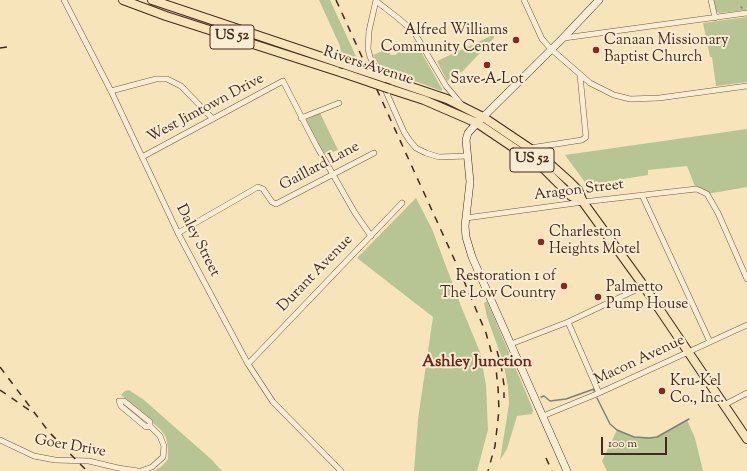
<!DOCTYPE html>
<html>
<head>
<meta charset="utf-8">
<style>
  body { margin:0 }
  #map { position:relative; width:747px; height:471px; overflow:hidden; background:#f7e4bb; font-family:"Sorts Mill Goudy",serif }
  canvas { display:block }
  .scale { position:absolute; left:601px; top:437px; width:66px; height:18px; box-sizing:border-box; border:2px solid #47281a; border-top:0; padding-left:5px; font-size:12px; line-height:14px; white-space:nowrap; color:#47281a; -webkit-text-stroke:3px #faedd3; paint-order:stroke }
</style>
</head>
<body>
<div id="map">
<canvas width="747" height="471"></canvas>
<div class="scale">100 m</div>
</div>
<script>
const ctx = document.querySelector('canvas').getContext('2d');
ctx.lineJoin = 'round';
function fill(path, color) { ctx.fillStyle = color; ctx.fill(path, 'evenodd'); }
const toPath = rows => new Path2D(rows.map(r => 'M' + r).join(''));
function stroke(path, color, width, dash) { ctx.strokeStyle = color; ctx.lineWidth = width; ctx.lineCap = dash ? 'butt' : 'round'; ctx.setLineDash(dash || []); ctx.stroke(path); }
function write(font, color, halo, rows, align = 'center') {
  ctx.font = font + ' "Sorts Mill Goudy",serif'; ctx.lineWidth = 4; ctx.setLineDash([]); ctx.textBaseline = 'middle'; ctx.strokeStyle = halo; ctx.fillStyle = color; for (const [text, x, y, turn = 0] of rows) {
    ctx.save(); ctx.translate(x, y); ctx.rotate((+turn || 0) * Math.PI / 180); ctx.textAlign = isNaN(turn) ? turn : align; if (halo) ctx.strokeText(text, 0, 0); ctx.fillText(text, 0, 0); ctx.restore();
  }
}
fill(toPath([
  [319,0,330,0,360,65,340,59,341,55,340,46],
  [713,0,747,0,747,10,719,13,715,11],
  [747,17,747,82,716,86,712,57,710,57,703,23],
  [493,35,494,38,463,71,447,81,437,61],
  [415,41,442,89,442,91,381,69,373,55,387,49,391,55,395,55],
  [320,113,338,150,325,155,305,120],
  [747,129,747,187,707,194,696,189,687,166,648,170,648,175,587,185,565,155],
  [416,198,432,229,461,306,480,352,486,385,488,430,477,471,414,471,418,419,433,317,357,258],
  [487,301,532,407,533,411,532,414,517,416,507,449,500,460,509,404,508,387,503,361,487,317,484,303],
  [129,390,144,400,212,460,222,471,154,471,162,466,168,459,168,449,166,437,161,430,121,395,125,391],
  [687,420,695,438,703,471,607,471,602,461,617,430,634,437,649,438,657,437]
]), '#b7c595');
stroke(toPath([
  [741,7,742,8],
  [541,397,544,396,550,401,566,399,594,389,594,391],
  [597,398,610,424,617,430,634,437,649,438,657,437,689,419]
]), '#7b8276', 1.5);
const street = toPath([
  [64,0,111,91,178,233,248,364,273,402,341,471],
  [376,0,369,31,368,49,370,57,379,76],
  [524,0,542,39,551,49,590,83,614,95,630,99,659,98,747,86],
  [711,0,715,18],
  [376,1,398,18,414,32,446,86,462,105],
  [564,38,747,13],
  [384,87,404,132,410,141,416,148,426,153,439,157,467,156],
  [111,91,156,79,167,79,181,86,213,119],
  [301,118,339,103],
  [530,148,582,140,586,137,580,75],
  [142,157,283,81,316,145,355,213,371,236],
  [642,195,710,342],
  [466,218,583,202,696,189,699,190,707,194,718,213,747,279],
  [178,233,258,187,263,189,272,202,276,204,374,153],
  [568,322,599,393],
  [511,344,568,322,644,286],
  [248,364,402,203],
  [724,405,747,393],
  [543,416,599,393,747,325],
  [0,440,34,456,55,460,89,461,118,468,138,471],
  [141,471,152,467,163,457,164,446,160,436,150,426,150,422,124,401,119,401,121,406,146,427,150,426]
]);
const secondary = toPath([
  [567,471,472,257,466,237,465,226,470,182,466,140,468,133,477,123,563,38,599,0]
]);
const primary = toPath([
  [123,0,166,16,343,73],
  [152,0,340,63],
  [385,78,447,99,483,117,541,156,570,182,578,190,583,202,641,282,747,439],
  [390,89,424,100,477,123,529,158,544,169,571,196,583,202]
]);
stroke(street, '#735742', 6);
stroke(secondary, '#47281a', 8);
stroke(primary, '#47281a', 10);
stroke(street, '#faedd3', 5);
stroke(secondary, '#faedd3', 7);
stroke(primary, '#f7e4bb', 8);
stroke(toPath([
  [336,0,461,274,486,333,496,369,498,387,499,410,495,446,488,471],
  [0,48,7,47],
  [497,351,501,365,504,385,504,398],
  [0,367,49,432,87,471],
  [0,390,29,410],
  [546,458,552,471]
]), '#47281a', 1.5, [7, 7]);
const primaryBridge = toPath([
  [340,63,385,78],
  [343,73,390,89]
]);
stroke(primaryBridge, '#47281a', 10, []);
stroke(primaryBridge, '#f7e4bb', 8);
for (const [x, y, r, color] of [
  [516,40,4,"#8f2418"],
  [596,50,4,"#8f2418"],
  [487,65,4,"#8f2418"],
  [541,242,4,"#8f2418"],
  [564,286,4,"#8f2418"],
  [598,297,4,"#8f2418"],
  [662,391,4,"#8f2418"]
]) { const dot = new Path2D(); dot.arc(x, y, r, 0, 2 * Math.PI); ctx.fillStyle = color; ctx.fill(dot); stroke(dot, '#faedd3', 1.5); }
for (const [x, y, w] of [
  [232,37,44],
  [532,160,44]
]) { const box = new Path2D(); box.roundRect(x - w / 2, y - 12, w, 24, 3); ctx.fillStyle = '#faedd3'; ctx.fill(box); stroke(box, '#47281a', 1); }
write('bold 14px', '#47281a', null, [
  ["US 52",232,37],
  ["US 52",532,160]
]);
write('15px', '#47281a', '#faedd3', [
  ["Alfred Williams",508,31,"right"],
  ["Community Center",508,48,"right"],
  ["Canaan Missionary",604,41],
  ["Baptist Church",604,58],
  ["Save-A-Lot",487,80,"center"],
  ["Charleston",549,233],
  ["Heights Motel",549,250],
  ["Restoration 1 of",556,277,"right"],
  ["The Low Country",556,294,"right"],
  ["Palmetto",606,288],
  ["Pump House",606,305],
  ["Kru-Kel",670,382],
  ["Co., Inc.",670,399]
], 'left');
write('15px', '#47281a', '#faedd3', [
  ["Rivers Avenue",368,67,18],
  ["West Jimtown Drive",206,109,-28],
  ["Gaillard Lane",320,167,-28],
  ["Aragon Street",579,191,-7],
  ["Daley Street",197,241,63],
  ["Durant Avenue",316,274,-46],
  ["Macon Avenue",640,361,-25],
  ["Goer Drive",70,447,10]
]);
write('bold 16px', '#7a1f14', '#faedd3', [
  ["Ashley Junction",477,363]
]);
</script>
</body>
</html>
